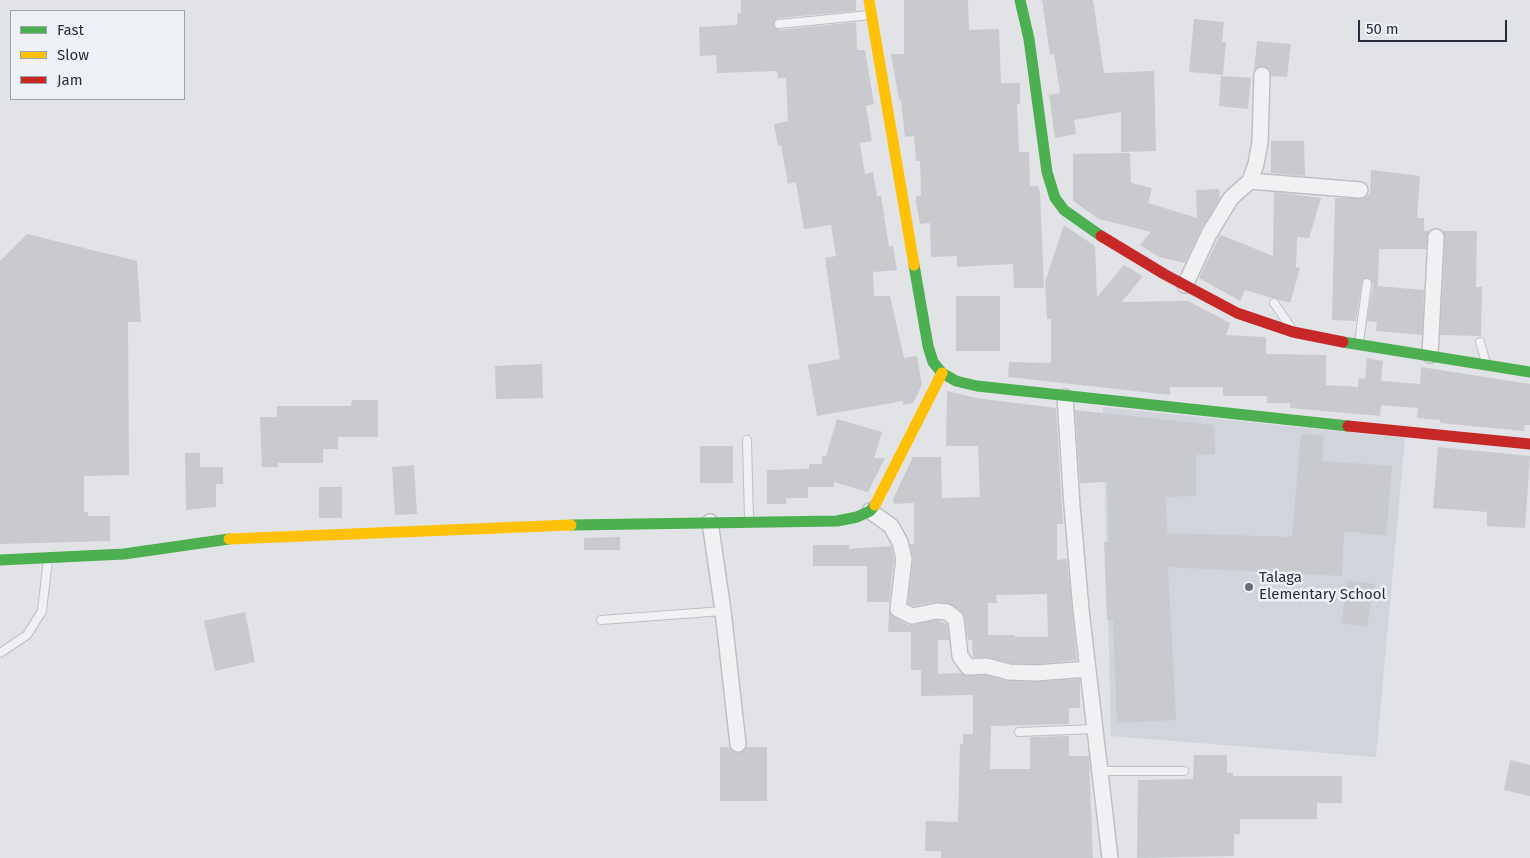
<!DOCTYPE html>
<html>
<head>
<meta charset="utf-8">
<style>
  body { margin:0 }
  #map { position:relative; width:1530px; height:858px; overflow:hidden; background:#e1e3e6; font-family:"Fira Sans",sans-serif }
  canvas { display:block }
  .legend { position:absolute; left:10px; top:10px; width:175px; height:90px; box-sizing:border-box; background:#eef1f5; border:1px solid #9fa3ac; margin:0; padding:6px 9px; list-style:none; font-size:15px; color:#292e3e }
  .legend li { display:flex; align-items:center; gap:10px; height:25px }
  .legend b { width:25px; border:1px solid #9fa3ac }
  .scale { position:absolute; left:1358px; top:20px; width:149px; height:22px; box-sizing:border-box; border:2px solid #292e3e; border-top:0; padding-left:6px; font-size:15px; line-height:18px; white-space:nowrap; color:#292e3e; -webkit-text-stroke:4px #eef1f5; paint-order:stroke }
</style>
</head>
<body>
<div id="map">
<canvas width="1530" height="858"></canvas>
<ul class="legend">
<li><b style="height:6px;background:#4caf50"></b>Fast</li>
<li><b style="height:6px;background:#ffc107"></b>Slow</li>
<li><b style="height:6px;background:#c62828"></b>Jam</li>
</ul>
<div class="scale">50 m</div>
</div>
<script>
const ctx = document.querySelector('canvas').getContext('2d');
ctx.lineJoin = 'round';
function fill(path, color) { ctx.fillStyle = color; ctx.fill(path, 'evenodd'); }
const toPath = rows => new Path2D(rows.map(r => 'M' + r).join(''));
function stroke(path, color, width, dash) { ctx.strokeStyle = color; ctx.lineWidth = width; ctx.lineCap = dash ? 'butt' : 'round'; ctx.setLineDash(dash || []); ctx.stroke(path); }
function write(font, color, halo, rows, align = 'center') {
  ctx.font = font + ' "Fira Sans",sans-serif'; ctx.lineWidth = 5; ctx.setLineDash([]); ctx.textBaseline = 'middle'; ctx.strokeStyle = halo; ctx.fillStyle = color; for (const [text, x, y, turn = 0] of rows) {
    ctx.save(); ctx.translate(x, y); ctx.rotate((+turn || 0) * Math.PI / 180); ctx.textAlign = isNaN(turn) ? turn : align; if (halo) ctx.strokeText(text, 0, 0); ctx.fillText(text, 0, 0); ctx.restore();
  }
}
fill(toPath([
  [1103,407,1405,438,1376,757,1111,736]
]), '#d1d4da');
fill(toPath([
  [741,0,856,0,856,11,778,18,774,25,780,30,856,22,857,50,865,50,874,104,866,106,872,141,860,143,865,174,873,172,877,196,881,196,889,247,893,246,897,270,873,272,874,296,890,296,904,358,917,356,922,385,913,403,903,405,903,401,817,416,808,365,840,359,825,258,836,256,831,225,804,229,796,182,788,184,781,145,778,146,774,124,788,121,786,78,778,78,777,71,717,73,716,55,700,56,699,27,737,25,738,13,741,13],
  [904,0,968,0,969,30,999,29,1001,83,1020,83,1020,104,1017,104,1019,152,1029,152,1030,186,1038,186,1040,192,1044,288,1014,288,1013,264,957,267,957,256,931,257,930,223,920,224,916,202,916,196,921,196,920,161,916,161,914,136,905,137,901,100,899,100,891,54,904,54],
  [1042,0,1093,0,1104,73,1154,71,1156,151,1121,152,1121,112,1074,120,1076,134,1055,138,1049,95,1060,93,1054,54,1050,55],
  [1194,19,1224,22,1222,42,1226,42,1223,75,1189,72],
  [1257,41,1291,44,1287,77,1271,76,1270,70,1263,66,1254,71],
  [1221,76,1251,78,1248,109,1219,106],
  [1271,141,1304,141,1305,176,1271,173],
  [1130,153,1131,183,1152,188,1148,203,1197,218,1196,190,1219,189,1220,199,1201,230,1185,263,1159,257,1140,245,1151,232,1099,219,1073,201,1073,154],
  [1371,170,1420,176,1417,218,1424,218,1424,231,1430,231,1426,249,1379,249,1378,286,1424,290,1422,335,1376,331,1377,322,1367,321,1373,284,1368,278,1362,282,1356,321,1332,320,1335,198,1364,198,1370,194],
  [1274,192,1321,198,1309,238,1297,237,1296,267,1300,268,1290,303,1245,290,1240,301,1199,278,1221,233,1221,235,1273,256],
  [1064,225,1095,246,1097,297,1124,265,1143,276,1122,302,1188,301,1230,323,1226,335,1266,337,1266,354,1326,355,1326,385,1358,387,1359,378,1365,379,1367,358,1383,361,1381,380,1383,381,1420,384,1421,367,1530,384,1530,425,1525,425,1524,431,1440,423,1440,420,1417,418,1418,408,1381,405,1380,416,1290,408,1290,403,1267,403,1267,396,1223,396,1223,387,1170,387,1170,395,1008,377,1009,362,1051,363,1051,319,1047,319,1045,282],
  [1442,231,1477,231,1476,287,1482,287,1481,336,1440,335,1445,237],
  [27,234,137,261,141,322,128,322,129,475,84,476,84,512,88,512,88,516,110,516,110,541,0,544,0,261],
  [956,296,1000,296,1000,351,956,351],
  [542,364,543,398,496,399,495,366],
  [947,391,976,398,1056,408,1063,524,1057,524,1057,560,1067,559,1077,660,1036,664,1010,663,988,657,973,657,972,640,968,640,965,618,962,612,948,603,935,602,913,606,908,604,913,560,910,544,914,544,914,503,894,504,893,499,913,457,941,457,942,498,980,497,978,446,946,446],
  [1047,594,1048,637,1015,637,1015,635,988,635,988,603,997,603,996,595],
  [352,400,378,400,378,437,338,437,338,449,323,449,323,463,278,463,278,467,262,467,260,417,277,417,277,406,351,406],
  [1075,410,1214,425,1215,454,1196,455,1196,496,1166,497,1167,533,1292,537,1301,434,1324,436,1322,461,1392,466,1386,536,1344,531,1342,576,1168,567,1176,720,1117,723,1113,620,1107,620,1104,542,1109,542,1107,482,1080,483],
  [837,419,882,432,874,458,885,458,868,492,834,482,834,487,808,487,808,498,786,498,786,504,767,504,767,470,809,469,809,464,822,464,822,456,826,456],
  [700,446,733,446,733,483,700,483],
  [1438,447,1530,456,1525,528,1487,526,1487,512,1433,508],
  [185,453,200,453,200,467,223,467,223,484,216,484,216,507,186,510],
  [414,465,417,514,395,515,392,467],
  [319,487,342,487,342,518,319,518],
  [620,537,620,550,584,550,584,538],
  [813,545,849,545,849,549,891,546,894,560,889,602,867,602,867,566,813,566],
  [1348,580,1374,584,1367,627,1341,623],
  [889,611,894,617,908,625,937,620,947,624,949,640,938,640,938,674,961,673,968,676,985,675,1008,681,1036,682,1080,679,1080,708,1069,708,1069,724,991,726,990,769,1030,769,1030,737,1069,736,1069,756,1089,756,1093,858,941,858,941,851,925,851,926,821,958,822,960,744,963,745,963,734,973,734,973,695,921,696,921,670,911,670,911,632,888,632],
  [245,612,255,662,215,671,204,621],
  [720,747,729,747,734,752,739,753,747,747,767,747,767,801,720,801],
  [1194,755,1227,755,1227,773,1233,773,1233,776,1342,776,1342,803,1317,803,1317,819,1240,819,1240,834,1234,834,1234,856,1137,858,1138,780,1193,779],
  [1510,760,1530,765,1530,796,1504,790]
]), '#c8cace');
const lane = toPath([
  [779,24,870,15],
  [1274,303,1290,326],
  [1359,342,1367,283],
  [1480,342,1486,363],
  [747,440,749,521],
  [601,620,723,611],
  [0,653,27,635,42,611,48,559],
  [1019,732,1095,729],
  [1100,771,1184,771]
]);
const street = toPath([
  [1250,181,1360,190],
  [1185,285,1209,234,1231,198,1250,181,1256,164,1260,142,1262,75],
  [1430,355,1436,237],
  [1065,397,1072,506,1081,610,1110,858],
  [870,511,891,526,900,542,904,559,898,609,912,616,937,611,947,612,956,619,960,656,968,667,986,666,1009,672,1036,673,1088,669],
  [710,522,723,611,738,744]
]);
stroke(lane, '#bec0c3', 10);
stroke(street, '#bec0c3', 18);
stroke(lane, '#f0f1f3', 8);
stroke(street, '#f0f1f3', 15);
stroke(toPath([
  [1020,0,1029,39,1047,172,1055,198,1064,210,1101,236],
  [914,265,928,346,933,362,942,373,956,381,977,386,1348,426],
  [1343,342,1530,372],
  [571,525,837,521,857,517,870,511,875,505],
  [0,560,124,554,229,539]
]), '#4caf50', 11);
stroke(toPath([
  [869,0,914,265],
  [875,505,942,373],
  [229,539,571,525]
]), '#ffc107', 11);
stroke(toPath([
  [1101,236,1164,274,1237,313,1293,332,1343,342],
  [1348,426,1530,444]
]), '#c62828', 11);
for (const [x, y, r, color] of [
  [1249,587,5,"#696d79"]
]) { const dot = new Path2D(); dot.arc(x, y, r, 0, 2 * Math.PI); ctx.fillStyle = color; ctx.fill(dot); stroke(dot, '#eef1f5', 2); }
write('15px', '#292e3e', '#eef1f5', [
  ["Talaga",1259,578],
  ["Elementary School",1259,595]
], 'left');
</script>
</body>
</html>
